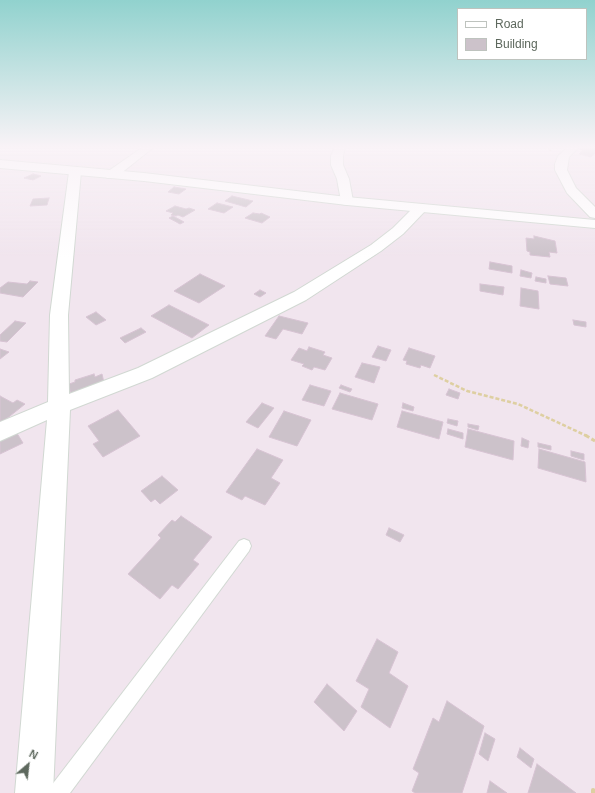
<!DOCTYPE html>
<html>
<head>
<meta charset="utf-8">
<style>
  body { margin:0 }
  #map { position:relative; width:595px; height:793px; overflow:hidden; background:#f1e5ee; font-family:Arial,sans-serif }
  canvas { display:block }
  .legend { position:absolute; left:457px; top:8px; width:130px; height:52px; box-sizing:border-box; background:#fff; border:1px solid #bec3be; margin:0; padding:5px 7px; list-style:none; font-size:12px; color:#5d685d }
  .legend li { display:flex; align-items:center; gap:8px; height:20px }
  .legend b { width:20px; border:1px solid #bec3be }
  .north { position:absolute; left:8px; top:745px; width:40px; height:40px; -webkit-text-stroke:3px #fff; paint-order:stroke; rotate:28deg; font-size:11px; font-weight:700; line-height:16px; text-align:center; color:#5d685d }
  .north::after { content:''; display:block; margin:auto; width:14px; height:18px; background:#5d685d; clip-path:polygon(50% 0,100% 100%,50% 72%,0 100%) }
</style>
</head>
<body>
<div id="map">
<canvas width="595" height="793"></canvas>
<ul class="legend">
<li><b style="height:5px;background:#fff"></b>Road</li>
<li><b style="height:11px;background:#ccc2ca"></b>Building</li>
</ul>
<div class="north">N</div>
</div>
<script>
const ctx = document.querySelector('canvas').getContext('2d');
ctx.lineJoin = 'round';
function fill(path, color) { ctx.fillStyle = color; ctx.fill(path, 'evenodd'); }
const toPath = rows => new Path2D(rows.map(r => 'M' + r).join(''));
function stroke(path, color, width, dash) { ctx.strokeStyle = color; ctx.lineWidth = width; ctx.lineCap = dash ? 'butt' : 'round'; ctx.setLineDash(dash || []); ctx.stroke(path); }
const building = toPath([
  [581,147,595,147,595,153,591,157,579,154,583,150,578,149,581,147],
  [33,174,41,176,33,180,24,178,33,174],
  [174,187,186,189,179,194,168,192,174,187],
  [232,196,253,201,246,207,225,201,232,196],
  [49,198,47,205,30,206,33,199,49,198],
  [217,203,233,207,224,213,208,209,217,203],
  [175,206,186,209,189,208,195,210,183,217,178,215,176,216,171,215,173,213,166,211,175,206],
  [253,213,260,214,261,213,270,217,262,223,245,218,253,213],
  [173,216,184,222,180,224,169,218,173,216],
  [534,236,555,241,557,253,549,252,550,257,530,255,530,252,527,251,526,238,534,239,534,236],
  [490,262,512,266,512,273,489,269,490,262],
  [521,270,532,273,531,278,520,276,521,270],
  [200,274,225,286,199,303,174,291,200,274],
  [548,276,566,278,568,286,550,284,548,276],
  [536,277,546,279,546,283,535,281,536,277],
  [30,281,38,282,23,297,0,293,0,288,8,282,27,284,30,281],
  [480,284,504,287,503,295,480,291,480,284],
  [521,288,538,291,539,309,520,306,521,288],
  [260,290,266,293,260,297,254,294,260,290],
  [169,305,209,325,192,338,151,316,169,305],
  [96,312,106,320,96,325,86,317,96,312],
  [279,316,308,323,302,334,283,329,276,339,265,336,279,316],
  [573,320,586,322,586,327,574,325,573,320],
  [15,321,26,323,7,342,0,341,0,335,15,321],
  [141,328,146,332,125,343,120,338,141,328],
  [378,346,391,350,386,361,372,357,378,346],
  [309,347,325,352,323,355,332,358,325,370,314,367,312,370,302,366,304,364,291,360,299,348,307,351,309,347],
  [409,348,435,356,430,368,421,365,420,368,406,364,407,361,403,360,409,348],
  [0,349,9,352,0,359,0,349],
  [362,363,380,367,374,383,355,377,362,363],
  [94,374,95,377,102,374,105,387,71,397,69,384,75,382,75,380,94,374],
  [310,385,331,391,324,406,302,400,310,385],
  [341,385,352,389,350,392,339,388,341,385],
  [449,389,460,393,458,399,446,395,449,389],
  [340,393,378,404,372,420,332,409,340,393],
  [0,396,13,403,17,400,25,404,0,424,0,396],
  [262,403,274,408,258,428,246,422,262,403],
  [403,403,414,407,413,411,402,408,403,403],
  [118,410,140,436,103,457,93,444,99,441,88,426,118,410],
  [284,411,311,420,297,446,269,437,284,411],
  [402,411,443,422,439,439,397,427,402,411],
  [448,419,458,421,457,426,447,423,448,419],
  [468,424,479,426,478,430,468,427,468,424],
  [448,429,463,433,463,439,447,434,448,429],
  [468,429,514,441,513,460,465,447,468,429],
  [15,430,23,443,0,454,0,438,15,430],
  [522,438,529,441,528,448,521,446,522,438],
  [538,443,551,446,551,450,538,447,538,443],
  [257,449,283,460,271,478,280,483,265,505,245,496,242,500,226,492,257,449],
  [539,449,585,462,586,482,538,468,539,449],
  [571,451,584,454,584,460,571,456,571,451],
  [162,476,178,490,160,504,155,499,151,502,141,491,162,476],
  [181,516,212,537,193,560,199,564,178,589,172,585,160,599,128,574,161,538,158,535,172,520,175,522,181,516],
  [389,528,404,535,400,542,386,535,389,528],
  [377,639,398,652,389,673,408,686,390,728,361,707,369,689,356,681,377,639],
  [327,684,357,711,344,731,314,702,327,684],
  [447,701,484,726,462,793,415,793,412,791,419,773,413,769,433,718,439,722,447,701],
  [485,733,495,739,488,761,479,754,485,733],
  [520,748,534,759,531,768,517,757,520,748],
  [537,764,576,793,528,793,537,764],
  [490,781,507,793,487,793,490,781]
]);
fill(building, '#ccc2ca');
stroke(building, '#d7c3d3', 1);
const service = toPath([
  [244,539,249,541,251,546,249,551,70,793,48,793,51,786,239,541,244,539]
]);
const minor = toPath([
  [143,147,154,147,115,178,107,178,105,175,107,172,143,147],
  [335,147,345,147,343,156,343,165,349,179,353,201,352,204,347,205,342,204,341,201,337,179,331,165,331,156,335,147],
  [568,147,579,147,569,157,567,170,576,188,595,207,595,218,590,217,567,193,555,170,555,164,558,156,568,147],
  [75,168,79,170,81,172,68,315,69,394,138,368,294,292,371,245,393,228,416,205,426,205,428,208,403,234,381,251,306,300,152,378,70,410,53,793,15,793,47,420,0,441,0,422,48,402,50,315,69,172,71,170,75,168]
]);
const tertiary = toPath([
  [0,160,144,173,347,197,595,220,595,228,347,205,144,181,0,168,0,160]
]);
stroke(service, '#d1d8d2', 2);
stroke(minor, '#d1d8d2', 2);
stroke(tertiary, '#d1d8d2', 2);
stroke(toPath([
  [547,147,551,151]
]), '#decfa1', 1.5, [2.5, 1]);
stroke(toPath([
  [434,375,467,391,518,404,587,436]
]), '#decfa1', 2.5, [4, 2]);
stroke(toPath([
  [585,435,595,441]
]), '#decfa1', 3, [5, 2.5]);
stroke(toPath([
  [593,793,593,790,595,791]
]), '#decfa1', 4, [6, 3]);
fill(service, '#fff');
fill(minor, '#fff');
fill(tertiary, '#fff');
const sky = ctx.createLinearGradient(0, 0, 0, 258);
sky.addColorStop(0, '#91d2ce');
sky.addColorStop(0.57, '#f9f3f7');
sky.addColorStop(1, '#f9f3f700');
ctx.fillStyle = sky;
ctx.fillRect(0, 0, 595, 258);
</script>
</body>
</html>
